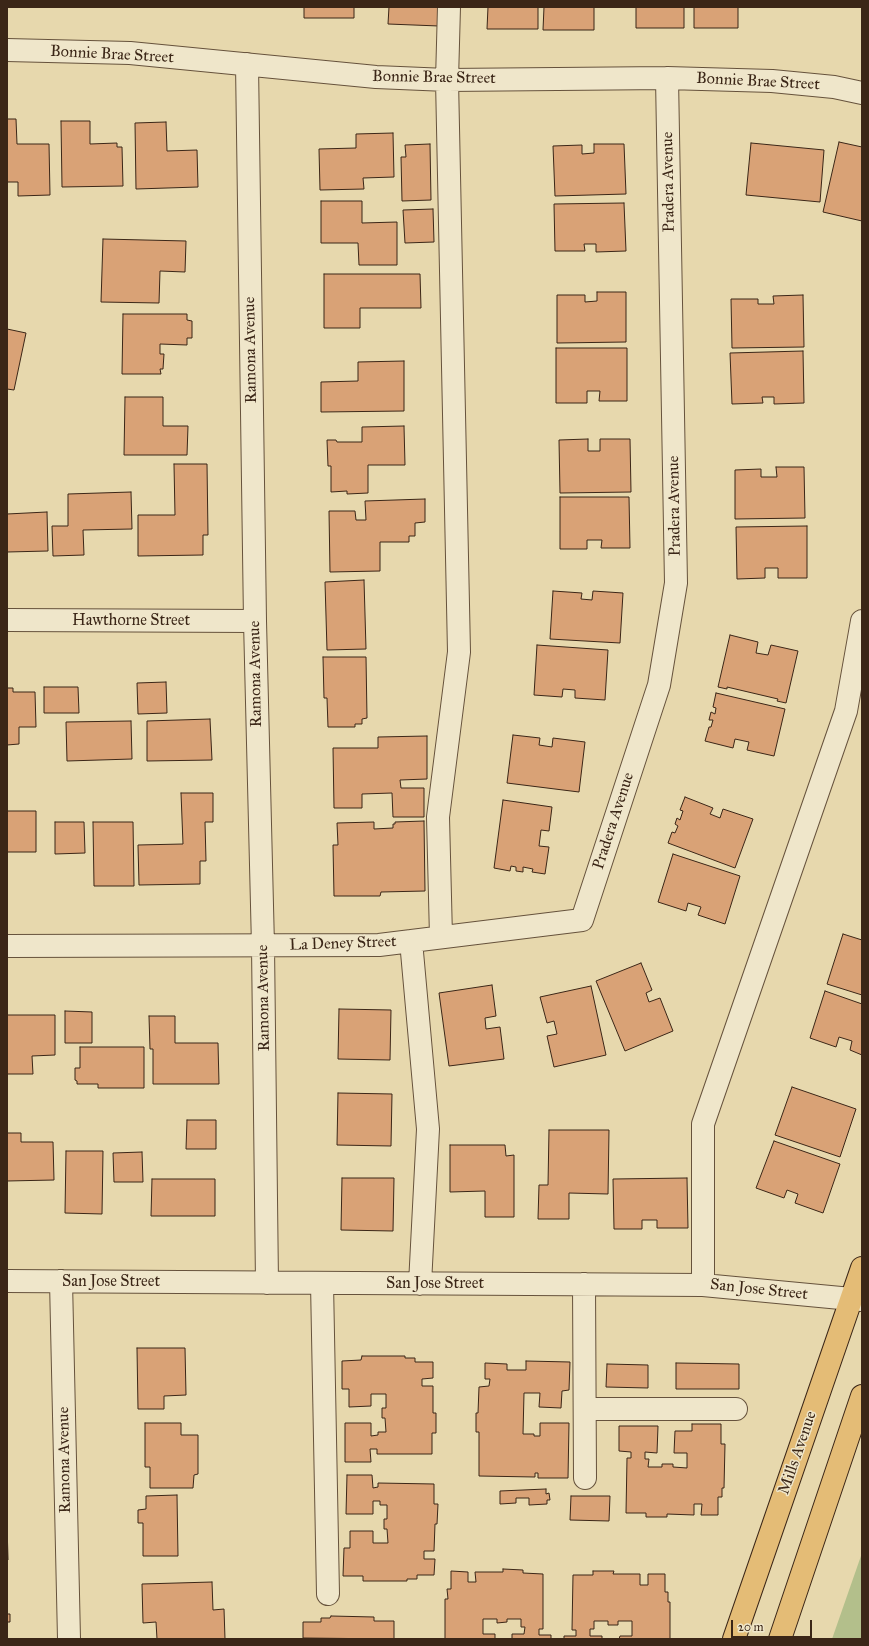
<!DOCTYPE html>
<html>
<head>
<meta charset="utf-8">
<style>
  body { margin:0 }
  #map { position:relative; width:869px; height:1646px; overflow:hidden; background:#e7d8ad; font-family:"IM FELL Great Primer",serif }
  canvas { display:block }
  .frame { position:absolute; inset:0; border:8px solid #3b2617; pointer-events:none }
  .scale { position:absolute; left:731px; top:1620px; width:81px; height:18px; box-sizing:border-box; border:2px solid #3b2617; border-top:0; padding-left:5px; font-size:12px; line-height:14px; white-space:nowrap; color:#3b2617; -webkit-text-stroke:3px #efe6ca; paint-order:stroke }
</style>
</head>
<body>
<div id="map">
<canvas width="869" height="1646"></canvas>
<div class="frame"></div>
<div class="scale">20 m</div>
</div>
<script>
const ctx = document.querySelector('canvas').getContext('2d');
ctx.lineJoin = 'round';
function fill(path, color) { ctx.fillStyle = color; ctx.fill(path, 'evenodd'); }
const toPath = rows => new Path2D(rows.map(r => 'M' + r).join(''));
function stroke(path, color, width, dash) { ctx.strokeStyle = color; ctx.lineWidth = width; ctx.lineCap = dash ? 'butt' : 'round'; ctx.setLineDash(dash || []); ctx.stroke(path); }
function write(font, color, halo, rows, align = 'center') {
  ctx.font = font + ' "IM FELL Great Primer",serif'; ctx.lineWidth = 3; ctx.setLineDash([]); ctx.textBaseline = 'middle'; ctx.strokeStyle = halo; ctx.fillStyle = color; for (const [text, x, y, turn = 0] of rows) {
    ctx.save(); ctx.translate(x, y); ctx.rotate((+turn || 0) * Math.PI / 180); ctx.textAlign = isNaN(turn) ? turn : align; if (halo) ctx.strokeText(text, 0, 0); ctx.fillText(text, 0, 0); ctx.restore();
  }
}
fill(toPath([
  [862,1553,862,1639,832,1639]
]), '#b3bf8b');
const building = toPath([
  [304,7,354,7,354,18,304,18,304,7],
  [389,7,440,7,439,26,388,24,389,7],
  [488,7,538,7,538,29,487,29,488,7],
  [544,7,594,7,594,30,543,30,544,7],
  [636,7,684,7,684,28,636,28,636,7],
  [694,7,738,7,738,28,694,28,694,7],
  [7,119,16,119,17,144,49,144,50,195,18,196,18,182,7,182,7,119],
  [61,121,90,121,90,144,117,143,117,147,122,147,123,186,62,187,61,121],
  [166,122,167,151,197,150,198,187,136,189,135,123,166,122],
  [393,133,394,177,363,178,364,189,320,190,319,149,356,148,356,134,393,133],
  [839,142,862,147,862,221,823,212,839,142],
  [751,143,824,150,820,202,746,195,751,143],
  [430,144,431,200,402,201,401,157,406,157,405,145,430,144],
  [594,144,624,144,626,194,555,196,553,146,582,145,582,154,594,153,594,144],
  [321,201,362,201,362,223,397,222,397,265,359,265,358,243,321,243,321,201],
  [624,203,626,251,596,252,596,244,584,244,585,251,555,251,554,204,624,203],
  [433,209,434,242,405,243,403,210,433,209],
  [103,239,186,241,185,272,160,271,159,303,101,302,103,239],
  [324,274,420,274,421,308,360,308,360,328,324,328,324,274],
  [597,292,626,292,626,342,557,343,557,295,585,295,585,302,597,301,597,292],
  [803,295,804,347,732,348,731,299,758,299,758,304,774,304,773,296,803,295],
  [123,314,187,314,187,320,192,321,192,338,187,338,187,345,160,344,160,354,164,354,163,369,160,369,161,374,122,374,123,314],
  [7,329,26,333,14,390,7,389,7,329],
  [556,348,627,348,627,401,599,401,600,391,587,391,587,403,556,403,556,348],
  [803,351,804,403,774,404,774,397,762,397,763,403,732,404,730,353,803,351],
  [404,361,404,411,321,412,321,382,358,381,358,362,404,361],
  [125,397,163,397,163,426,188,426,187,455,124,455,125,397],
  [404,426,405,465,368,465,368,493,347,494,347,491,331,492,331,466,328,466,327,440,336,440,337,442,362,442,362,427,404,426],
  [588,439,588,451,600,451,600,439,630,439,631,492,560,493,559,440,588,439],
  [174,464,207,464,208,535,203,535,203,555,138,556,138,515,175,515,174,464],
  [776,467,804,467,805,518,735,519,735,470,761,469,761,477,777,477,776,467],
  [131,492,132,529,83,530,84,555,53,556,52,526,68,526,68,494,131,492],
  [560,497,629,497,630,548,601,548,602,540,587,540,587,549,560,549,560,497],
  [425,499,425,522,415,523,415,536,409,536,409,542,380,542,380,571,330,572,329,511,355,511,356,520,366,520,365,501,425,499],
  [47,512,48,551,7,552,7,514,47,512],
  [807,526,807,578,778,578,778,568,765,568,765,578,737,579,736,527,807,526],
  [364,580,366,649,327,650,325,582,364,580],
  [553,591,582,593,581,599,592,600,593,591,623,593,620,643,550,639,553,591],
  [730,635,758,642,756,653,768,655,771,645,798,651,786,703,777,701,778,699,727,687,727,689,718,687,730,635],
  [537,645,608,650,605,700,575,698,575,690,563,689,562,697,534,695,537,645],
  [323,657,366,657,367,718,362,719,362,724,355,724,355,727,328,727,327,698,324,698,323,657],
  [166,682,167,713,138,714,137,683,166,682],
  [44,687,78,687,79,713,44,713,44,687],
  [7,688,13,688,13,692,35,692,36,727,19,727,19,744,7,745,7,688],
  [716,693,785,709,774,756,747,750,749,742,735,739,733,748,705,741,709,727,711,727,713,720,709,720,711,712,715,714,716,708,713,707,716,693],
  [210,719,212,760,147,761,147,721,210,719],
  [131,721,132,759,67,761,66,722,131,721],
  [513,735,540,738,539,745,552,747,553,738,585,742,579,792,507,783,513,735],
  [427,736,427,779,400,780,401,788,424,788,424,817,393,817,392,793,362,794,362,808,334,808,333,748,378,748,378,737,427,736],
  [181,793,213,793,213,822,205,822,206,861,200,861,200,884,139,885,138,845,183,844,181,793],
  [685,797,713,808,710,814,720,818,723,809,753,819,735,868,668,843,672,832,675,833,678,826,675,824,677,818,680,820,683,811,680,810,685,797],
  [503,800,552,807,549,831,541,830,539,846,549,847,545,874,532,872,533,869,523,867,523,872,516,871,516,867,511,866,510,871,494,868,503,800],
  [7,811,36,811,36,852,7,852,7,811],
  [424,821,425,891,381,892,380,896,334,896,333,845,338,845,337,823,374,822,374,829,393,828,393,824,395,824,395,822,424,821],
  [55,822,84,822,85,853,55,854,55,822],
  [93,822,133,822,134,886,94,886,93,822],
  [673,854,740,876,725,924,698,915,701,907,688,903,686,911,658,902,673,854],
  [843,934,862,940,862,995,827,984,843,934],
  [641,963,652,990,646,993,649,1002,660,998,673,1031,625,1051,596,981,641,963],
  [492,985,496,1016,485,1018,486,1029,500,1027,504,1059,449,1066,439,993,492,985],
  [591,986,606,1055,554,1067,547,1036,557,1034,554,1021,547,1023,540,997,591,986],
  [825,991,862,1004,862,1055,850,1050,852,1041,839,1037,836,1047,810,1038,825,991],
  [339,1009,391,1010,390,1060,338,1059,339,1009],
  [65,1011,92,1012,92,1043,65,1043,65,1011],
  [7,1015,55,1015,55,1055,32,1056,33,1074,7,1074,7,1015],
  [149,1016,175,1016,175,1043,218,1043,219,1084,153,1084,153,1049,150,1049,149,1016],
  [80,1047,144,1047,144,1088,98,1088,98,1084,77,1084,77,1081,75,1080,75,1068,80,1068,80,1047],
  [792,1087,856,1109,840,1157,775,1135,792,1087],
  [338,1093,392,1094,391,1146,337,1145,338,1093],
  [187,1120,216,1120,216,1149,186,1149,187,1120],
  [549,1130,609,1130,608,1194,569,1193,569,1219,538,1219,539,1185,548,1185,549,1130],
  [7,1133,21,1133,21,1142,53,1142,54,1180,7,1181,7,1133],
  [774,1141,840,1164,823,1213,795,1203,798,1194,787,1190,784,1198,756,1188,774,1141],
  [450,1145,505,1145,506,1156,514,1155,514,1217,485,1217,485,1191,450,1192,450,1145],
  [66,1151,103,1151,102,1214,65,1213,66,1151],
  [142,1152,143,1182,114,1182,113,1153,142,1152],
  [342,1178,394,1178,393,1231,341,1230,342,1178],
  [687,1178,688,1228,657,1228,657,1220,642,1220,642,1229,614,1229,613,1179,687,1178],
  [152,1179,215,1179,215,1216,151,1216,152,1179],
  [137,1348,185,1348,186,1395,164,1396,164,1409,138,1409,137,1348],
  [362,1356,405,1356,405,1358,415,1358,415,1362,433,1362,433,1378,422,1379,422,1386,433,1386,433,1413,436,1413,436,1433,432,1433,432,1454,377,1454,377,1449,370,1449,371,1462,345,1462,345,1423,371,1423,371,1436,378,1435,378,1432,386,1432,385,1418,382,1418,382,1408,386,1408,386,1394,371,1394,371,1406,349,1407,349,1389,342,1389,342,1361,361,1360,362,1356],
  [526,1361,570,1362,569,1390,562,1391,561,1408,539,1407,540,1393,524,1393,523,1434,534,1434,534,1436,540,1436,540,1423,569,1423,568,1478,538,1478,538,1473,535,1473,535,1477,479,1476,479,1432,476,1432,476,1413,478,1413,479,1387,489,1386,490,1379,485,1379,485,1363,507,1364,507,1370,526,1370,526,1361],
  [676,1363,739,1364,739,1389,676,1389,676,1363],
  [607,1364,648,1365,648,1388,606,1387,607,1364],
  [145,1423,181,1423,181,1435,198,1435,198,1474,194,1475,193,1488,150,1488,150,1467,145,1467,145,1423],
  [692,1424,721,1424,721,1444,725,1444,724,1488,722,1488,722,1497,718,1497,718,1515,701,1515,702,1504,694,1504,694,1515,667,1514,667,1517,646,1517,646,1513,626,1513,627,1458,631,1458,631,1452,619,1451,619,1426,658,1426,657,1453,645,1452,645,1459,649,1459,648,1467,662,1467,662,1464,673,1464,673,1467,687,1468,687,1453,674,1453,675,1431,692,1431,692,1424],
  [347,1475,372,1475,373,1488,378,1487,378,1483,434,1484,434,1504,438,1504,437,1524,435,1524,434,1551,424,1551,424,1559,435,1559,434,1575,417,1575,417,1579,407,1579,407,1581,363,1581,363,1576,343,1576,344,1548,350,1548,350,1531,373,1531,373,1543,388,1543,387,1529,384,1529,384,1519,387,1519,387,1505,380,1505,380,1501,373,1501,373,1514,346,1514,347,1475],
  [546,1489,546,1494,549,1493,550,1500,547,1500,547,1504,529,1505,529,1498,516,1498,516,1503,500,1504,500,1491,546,1489],
  [177,1495,178,1556,143,1556,143,1523,138,1523,138,1510,146,1509,146,1496,177,1495],
  [571,1496,610,1496,609,1521,570,1520,571,1496],
  [7,1524,8,1560,7,1560,7,1524],
  [503,1569,523,1570,523,1573,543,1574,543,1629,539,1629,539,1635,551,1635,551,1639,512,1639,512,1634,524,1634,525,1627,521,1627,521,1619,507,1619,507,1622,497,1623,497,1619,483,1619,483,1634,495,1634,495,1639,445,1639,445,1599,448,1599,447,1589,451,1589,451,1571,468,1572,468,1582,476,1582,475,1572,503,1572,503,1569],
  [593,1571,614,1571,613,1574,640,1574,640,1585,648,1585,648,1574,665,1574,665,1592,668,1592,668,1602,670,1602,670,1639,619,1639,620,1636,632,1636,632,1621,618,1621,618,1625,608,1625,608,1621,594,1621,594,1629,590,1629,590,1636,602,1636,602,1639,564,1639,564,1636,576,1636,576,1630,572,1630,573,1575,593,1575,593,1571],
  [212,1582,213,1610,224,1609,225,1639,157,1639,156,1622,143,1623,142,1584,212,1582],
  [7,1614,10,1614,10,1622,7,1622,7,1614],
  [331,1616,374,1617,374,1621,394,1621,394,1639,303,1638,303,1622,321,1622,321,1618,330,1618,331,1616]
]);
fill(building, '#d9a276');
stroke(building, '#3b2617', 1);
const minor = toPath([
  [7,50,130,53,376,77,447,80,667,78,772,81,834,87,862,93],
  [247,64,255,621,263,946,267,1283],
  [7,620,255,621],
  [441,937,438,817,459,652,447,80,449,7],
  [411,941,428,1129,420,1284],
  [7,946,379,945,582,920,659,685,676,583,667,78],
  [7,1281,703,1285,862,1300],
  [61,1281,69,1639],
  [322,1283,328,1594],
  [584,1284,585,1478],
  [703,1285,703,1124,846,711,862,621],
  [585,1409,736,1409]
]);
const major = toPath([
  [734,1639,862,1268],
  [780,1639,862,1396]
]);
stroke(minor, '#66523c', 24);
stroke(major, '#3b2617', 24);
stroke(minor, '#efe6ca', 22);
stroke(major, '#e4bc76', 22);
write('16px', '#3b2617', '#efe6ca', [
  ["Bonnie Brae Street",112,55,3],
  ["Bonnie Brae Street",434,78,1],
  ["Bonnie Brae Street",758,82,3],
  ["Pradera Avenue",669,182,-91],
  ["Ramona Avenue",251,350,-91],
  ["Pradera Avenue",675,506,-91],
  ["Hawthorne Street",131,621],
  ["Ramona Avenue",256,674,-91],
  ["Pradera Avenue",614,821,-72],
  ["La Deney Street",343,944,-2],
  ["Ramona Avenue",264,998,-91],
  ["San Jose Street",111,1282],
  ["San Jose Street",435,1284],
  ["San Jose Street",759,1290,6],
  ["Mills Avenue",798,1453,-71],
  ["Ramona Avenue",65,1460,-91]
]);
</script>
</body>
</html>
